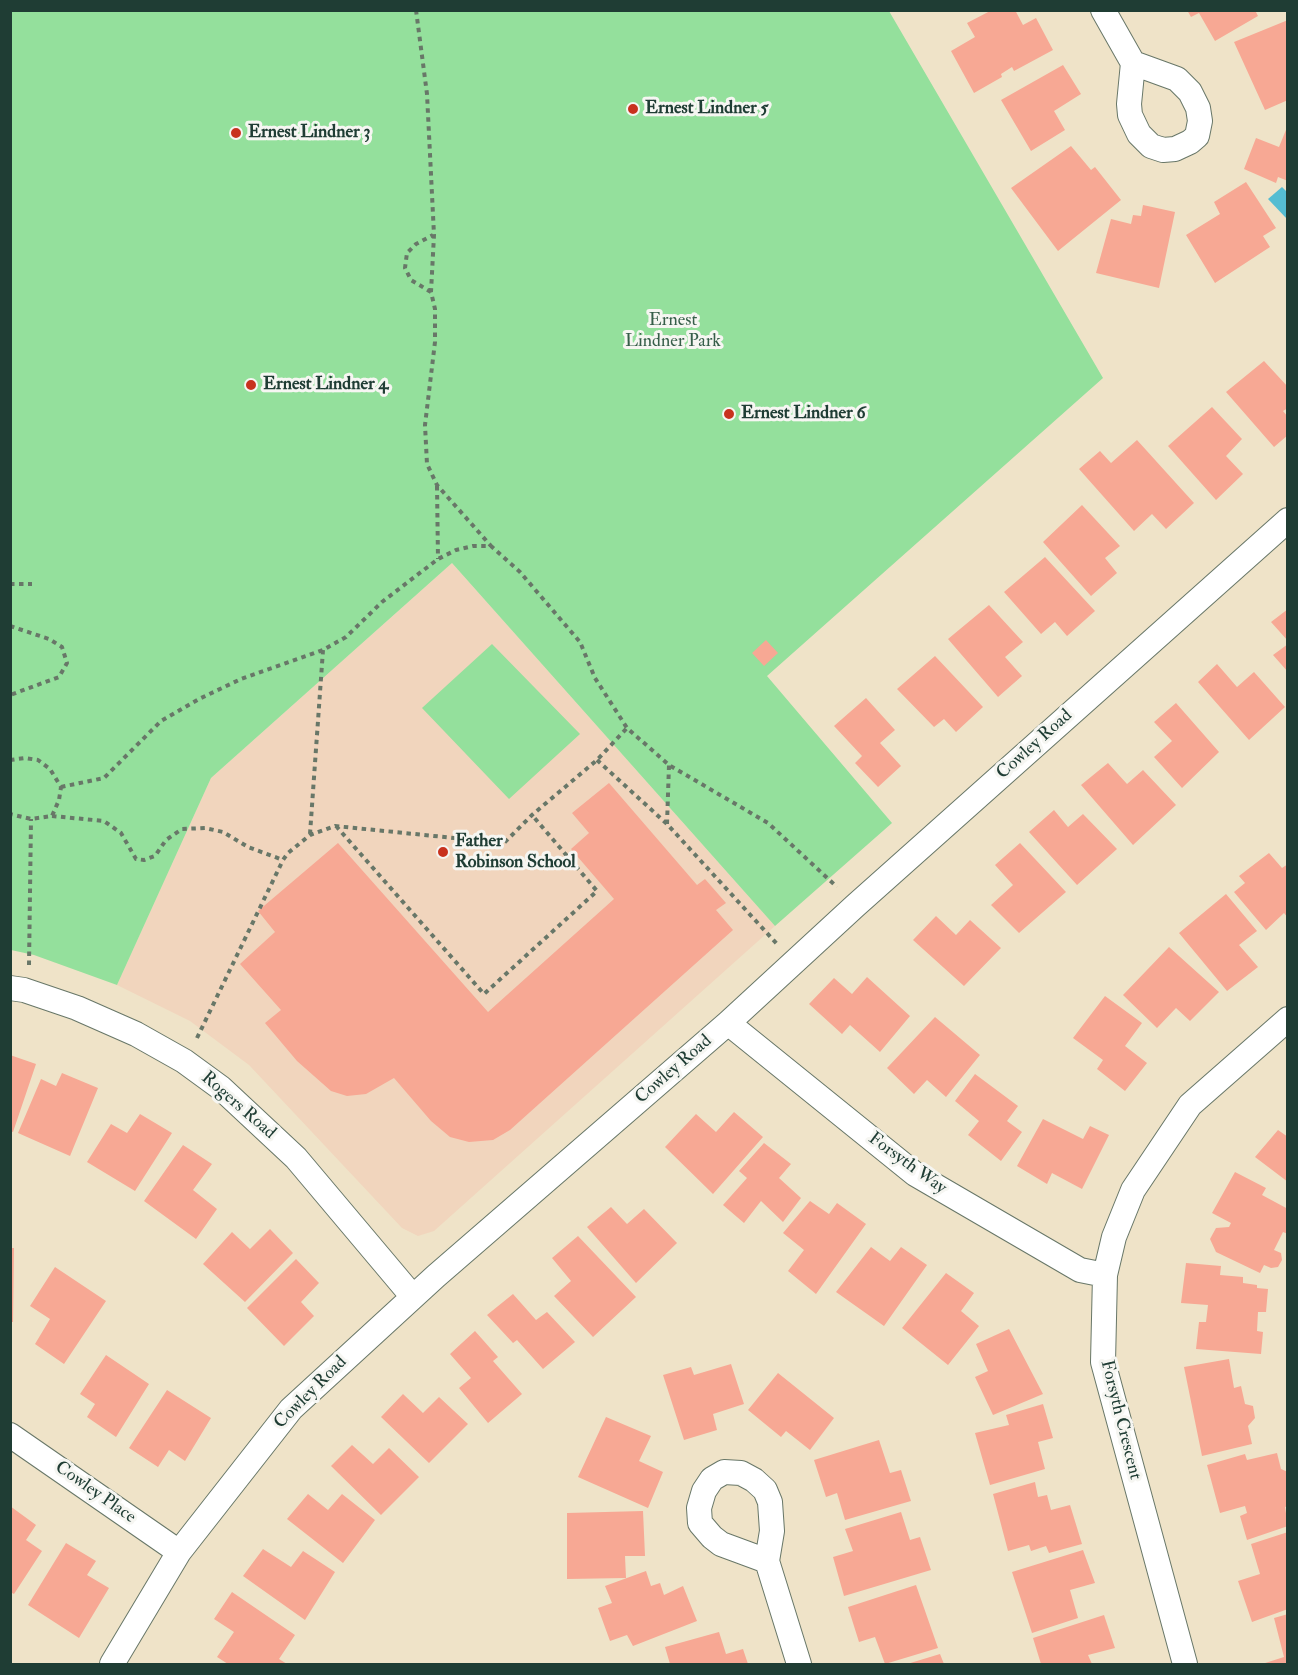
<!DOCTYPE html>
<html>
<head>
<meta charset="utf-8">
<style>
  body { margin:0 }
  #map { position:relative; width:1298px; height:1675px; overflow:hidden; background:#efe3c8; font-family:"IM FELL Double Pica",serif }
  canvas { display:block }
  .frame { position:absolute; inset:0; border:12px solid #1f3d34; pointer-events:none }
</style>
</head>
<body>
<div id="map">
<canvas width="1298" height="1675"></canvas>
<div class="frame"></div>
</div>
<script>
const ctx = document.querySelector('canvas').getContext('2d');
ctx.lineJoin = 'round';
function fill(path, color) { ctx.fillStyle = color; ctx.fill(path, 'evenodd'); }
const toPath = rows => new Path2D(rows.map(r => 'M' + r).join(''));
function stroke(path, color, width, dash) { ctx.strokeStyle = color; ctx.lineWidth = width; ctx.lineCap = dash ? 'butt' : 'round'; ctx.setLineDash(dash || []); ctx.stroke(path); }
function write(font, color, halo, rows, align = 'center') {
  ctx.font = font + ' "IM FELL Double Pica",serif'; ctx.lineWidth = 6; ctx.setLineDash([]); ctx.textBaseline = 'middle'; ctx.strokeStyle = halo; ctx.fillStyle = color; for (const [text, x, y, turn = 0] of rows) {
    ctx.save(); ctx.translate(x, y); ctx.rotate((+turn || 0) * Math.PI / 180); ctx.textAlign = isNaN(turn) ? turn : align; if (halo) ctx.strokeText(text, 0, 0); ctx.fillText(text, 0, 0); ctx.restore();
  }
}
fill(toPath([
  [452,563,775,926,434,1231,418,1236,402,1228,249,1065,190,1021,117,985,211,778]
]), '#f1d5bd');
fill(toPath([
  [10,11,889,11,1103,378,767,676,892,823,775,926,452,563,211,778,117,985,34,955,11,950],
  [492,644,580,734,509,799,422,708]
]), '#94e09c');
fill(toPath([
  [1282,187,1287,192,1287,219,1268,199]
]), '#55bdd2');
fill(toPath([
  [992,10,1015,10,1023,25,1036,18,1053,50,1014,71,1012,67,1001,74,1002,77,974,93,951,51,975,37,967,23],
  [1187,10,1255,10,1258,16,1215,41,1199,13,1191,17],
  [1288,20,1288,100,1265,110,1234,42],
  [1063,65,1081,94,1054,111,1065,130,1031,151,1001,100],
  [1288,125,1288,181,1278,177,1276,183,1244,169,1256,138,1279,147],
  [1071,146,1091,170,1095,167,1121,200,1058,251,1011,188],
  [1246,182,1276,228,1263,236,1270,247,1215,283,1186,235,1220,214,1214,202],
  [1143,205,1175,212,1159,288,1096,273,1111,219,1131,224,1133,215,1141,216],
  [1264,361,1288,387,1288,408,1283,411,1288,417,1288,435,1274,447,1226,392],
  [1212,407,1242,439,1226,456,1243,474,1216,500,1168,446],
  [1137,440,1194,503,1166,529,1152,514,1134,531,1079,469,1100,451,1111,463],
  [1082,505,1120,546,1105,558,1117,573,1091,596,1043,542],
  [1045,557,1095,611,1067,636,1055,622,1041,634,1004,592],
  [989,605,1023,642,1005,657,1022,676,998,697,948,639],
  [1288,609,1288,641,1271,622],
  [766,640,778,653,764,666,752,653],
  [1288,644,1288,672,1273,655],
  [935,656,983,707,956,732,944,719,934,727,897,689],
  [1217,664,1237,687,1254,672,1285,707,1249,740,1198,682],
  [866,698,895,730,880,743,901,766,878,787,855,763,862,756,834,726],
  [1176,703,1219,752,1182,788,1154,757,1172,741,1154,722],
  [1108,763,1127,784,1143,770,1176,805,1133,845,1081,785],
  [609,783,697,885,705,879,726,903,716,910,733,930,510,1130,493,1140,469,1142,450,1137,431,1121,394,1078,366,1094,347,1096,331,1091,297,1061,265,1023,281,1010,240,964,275,932,258,911,338,843,488,1012,614,899,571,849,589,833,572,813],
  [1054,810,1068,827,1083,814,1117,849,1077,885,1029,832],
  [1020,843,1066,892,1019,933,991,905,1013,885,995,865],
  [1269,853,1282,868,1288,864,1288,918,1284,913,1266,930,1234,892,1245,883,1239,876],
  [1226,894,1257,931,1239,945,1258,967,1227,991,1179,933],
  [936,916,956,935,970,920,1001,948,964,986,913,940],
  [1169,947,1219,992,1190,1021,1176,1008,1157,1028,1123,995],
  [867,977,910,1016,880,1052,850,1025,842,1034,809,1004,834,978,852,994],
  [1105,996,1142,1023,1125,1046,1147,1063,1125,1091,1097,1069,1103,1060,1073,1038],
  [935,1017,980,1055,946,1097,927,1080,914,1094,887,1068],
  [10,1055,36,1064,13,1132,10,1131],
  [62,1073,98,1088,70,1156,18,1133,41,1079,56,1086],
  [975,1074,1018,1106,1007,1121,1022,1132,1001,1161,968,1135,979,1121,955,1101],
  [734,1112,763,1137,713,1194,665,1147,696,1114,716,1132],
  [140,1114,172,1133,135,1191,87,1162,111,1124,127,1133],
  [1043,1119,1083,1139,1090,1126,1109,1135,1082,1189,1052,1173,1047,1184,1017,1166],
  [1278,1130,1288,1137,1288,1182,1255,1157],
  [764,1143,791,1164,779,1178,801,1198,783,1222,761,1201,744,1223,723,1205,747,1178,739,1171],
  [183,1145,212,1164,193,1190,217,1209,196,1239,144,1201],
  [1235,1172,1266,1188,1262,1195,1288,1209,1288,1234,1283,1232,1274,1250,1281,1253,1282,1260,1278,1267,1271,1268,1264,1265,1260,1273,1216,1252,1210,1239,1216,1228,1229,1227,1231,1223,1212,1213],
  [810,1201,829,1214,837,1203,866,1224,816,1294,788,1271,804,1250,783,1233],
  [611,1207,627,1224,644,1209,677,1243,636,1283,587,1227],
  [270,1229,293,1253,245,1302,203,1264,232,1232,250,1249],
  [578,1236,636,1297,593,1337,554,1296,571,1281,552,1258],
  [871,1247,890,1261,901,1247,927,1265,884,1326,836,1292],
  [10,1248,14,1248,13,1322,10,1322],
  [296,1259,319,1283,301,1302,314,1316,284,1346,247,1308],
  [1186,1263,1221,1266,1220,1275,1243,1277,1243,1283,1257,1285,1257,1288,1268,1289,1266,1312,1258,1312,1257,1331,1263,1332,1261,1354,1196,1349,1199,1322,1206,1322,1208,1305,1181,1303],
  [55,1267,106,1301,64,1364,35,1344,50,1319,30,1306],
  [946,1273,974,1293,961,1311,979,1326,948,1365,902,1328],
  [513,1294,536,1320,547,1312,575,1342,543,1369,517,1340,513,1343,487,1315],
  [1009,1329,1043,1394,993,1415,975,1377,988,1371,976,1344],
  [475,1331,498,1357,493,1361,522,1394,488,1423,459,1388,471,1378,450,1354],
  [106,1355,149,1384,116,1437,87,1417,95,1404,80,1394],
  [1229,1359,1234,1388,1241,1386,1245,1404,1253,1406,1255,1418,1248,1426,1252,1444,1202,1456,1184,1367],
  [731,1364,744,1404,713,1414,717,1430,684,1440,663,1375,691,1367,694,1375],
  [778,1373,834,1418,810,1450,786,1431,781,1437,748,1410],
  [167,1390,211,1418,185,1461,169,1450,158,1467,129,1448],
  [403,1394,423,1413,439,1397,468,1424,429,1463,381,1417],
  [1043,1404,1053,1438,1038,1442,1045,1469,990,1485,975,1433,1009,1425,1006,1415],
  [606,1417,651,1436,639,1461,663,1472,648,1508,578,1477],
  [879,1440,890,1473,901,1470,911,1501,845,1520,837,1493,826,1497,814,1460],
  [352,1445,373,1464,389,1448,419,1477,381,1515,331,1466],
  [1277,1453,1281,1469,1288,1472,1288,1506,1285,1507,1288,1526,1247,1540,1240,1516,1247,1513,1245,1506,1220,1513,1207,1465,1245,1454,1247,1460],
  [1035,1482,1038,1497,1047,1495,1051,1510,1070,1505,1082,1544,1049,1553,1046,1546,1031,1551,1029,1545,1008,1551,993,1494],
  [308,1494,328,1510,342,1494,375,1520,343,1563,287,1519],
  [10,1506,36,1525,26,1540,42,1551,14,1594,10,1592],
  [643,1511,645,1556,625,1556,626,1578,567,1579,567,1513],
  [901,1512,910,1540,920,1537,931,1570,844,1596,833,1557,853,1551,845,1529],
  [1288,1532,1288,1609,1252,1622,1238,1581,1260,1574,1251,1544],
  [66,1543,96,1561,87,1575,109,1588,79,1638,28,1605],
  [263,1549,291,1567,303,1551,335,1572,305,1620,243,1576],
  [1083,1550,1095,1583,1070,1590,1078,1618,1032,1633,1012,1572],
  [646,1571,651,1586,660,1583,664,1595,683,1586,697,1621,633,1646,627,1635,610,1641,598,1608,612,1603,605,1586],
  [916,1585,938,1648,885,1664,875,1637,859,1642,848,1607],
  [232,1592,295,1635,279,1659,287,1664,228,1664,217,1657,234,1632,214,1619],
  [1288,1614,1288,1664,1262,1664,1284,1657,1274,1618],
  [1104,1615,1115,1648,1088,1655,1092,1664,1041,1664,1033,1638],
  [719,1632,726,1654,743,1649,748,1664,670,1664,665,1647],
  [940,1654,944,1664,907,1664]
]), '#f7a894');
const street = toPath([
  [1103,10,1133,63],
  [1133,63,1177,79,1190,92,1198,108,1200,121,1197,136,1190,142,1175,149,1163,150,1151,146,1139,134,1130,115,1129,104,1133,63],
  [10,988,24,990,77,1008,136,1034,184,1061,221,1088,296,1158,413,1297],
  [728,1023,915,1174,1080,1270,1105,1275],
  [10,1435,179,1552],
  [767,1561,721,1544,712,1537,700,1523,699,1508,704,1491,712,1479,724,1472,741,1473,754,1480,765,1490,770,1502,772,1531,767,1561,799,1664],
  [112,1664,179,1552,291,1409,436,1276,728,1023,855,906,1288,520],
  [1185,1664,1103,1362,1105,1275,1114,1237,1133,1190,1190,1105,1288,1019]
]);
stroke(street, '#687768', 26);
stroke(toPath([
  [416,10,427,94,434,235,431,292,435,309,435,342,425,425,427,464,437,485,491,546],
  [431,292,411,280,405,268,407,253,416,244,433,235],
  [437,486,438,559],
  [10,584,32,584],
  [10,626,49,639,62,647,67,663,59,677,10,695],
  [10,760,25,758,38,760,50,769,61,787,59,800,52,816,31,819,10,814],
  [597,760,667,824,777,944],
  [61,787,104,778,161,721,199,699,241,679,323,650,346,637,382,602,438,559,456,550,473,546,491,546,520,572,580,642,595,678,627,728,669,765,768,823,837,887],
  [52,816,104,821,121,833,136,859,144,860,155,856,166,840,182,829,205,828,223,832,248,847,283,860,288,853,310,835,335,826,504,843,532,815,597,760,627,728],
  [667,824,669,765],
  [336,826,484,994,597,891,532,815],
  [310,834,323,650],
  [29,965,31,819],
  [197,1038,283,860]
]), '#687768', 4, [4.5, 4.5]);
stroke(street, '#fff', 24);
for (const [x, y, r, color] of [
  [633,109,6,"#c8321e"],
  [236,133,6,"#c8321e"],
  [251,385,6,"#c8321e"],
  [729,414,6,"#c8321e"],
  [443,852,6,"#c8321e"]
]) { const dot = new Path2D(); dot.arc(x, y, r, 0, 2 * Math.PI); ctx.fillStyle = color; ctx.fill(dot); stroke(dot, '#f6f6f2', 2); }
write('bold 18px', '#1f3d34', '#f6f6f2', [
  ["Ernest Lindner 5",645,109],
  ["Ernest Lindner 3",248,133],
  ["Ernest Lindner 4",263,385],
  ["Ernest Lindner 6",741,414],
  ["Father",455,842],
  ["Robinson School",455,863]
], 'left');
write('18px', '#365e49', '#f6f6f2', [
  ["Ernest",673,321],
  ["Lindner Park",673,342]
]);
write('18px', '#1f3d34', '#f6f6f2', [
  ["Cowley Road",1035,745,-42],
  ["Cowley Road",674,1070,-41],
  ["Rogers Road",238,1106,41],
  ["Forsyth Way",907,1164,36],
  ["Cowley Road",311,1393,-45],
  ["Forsyth Crescent",1120,1420,76],
  ["Cowley Place",95,1493,35]
]);
</script>
</body>
</html>
